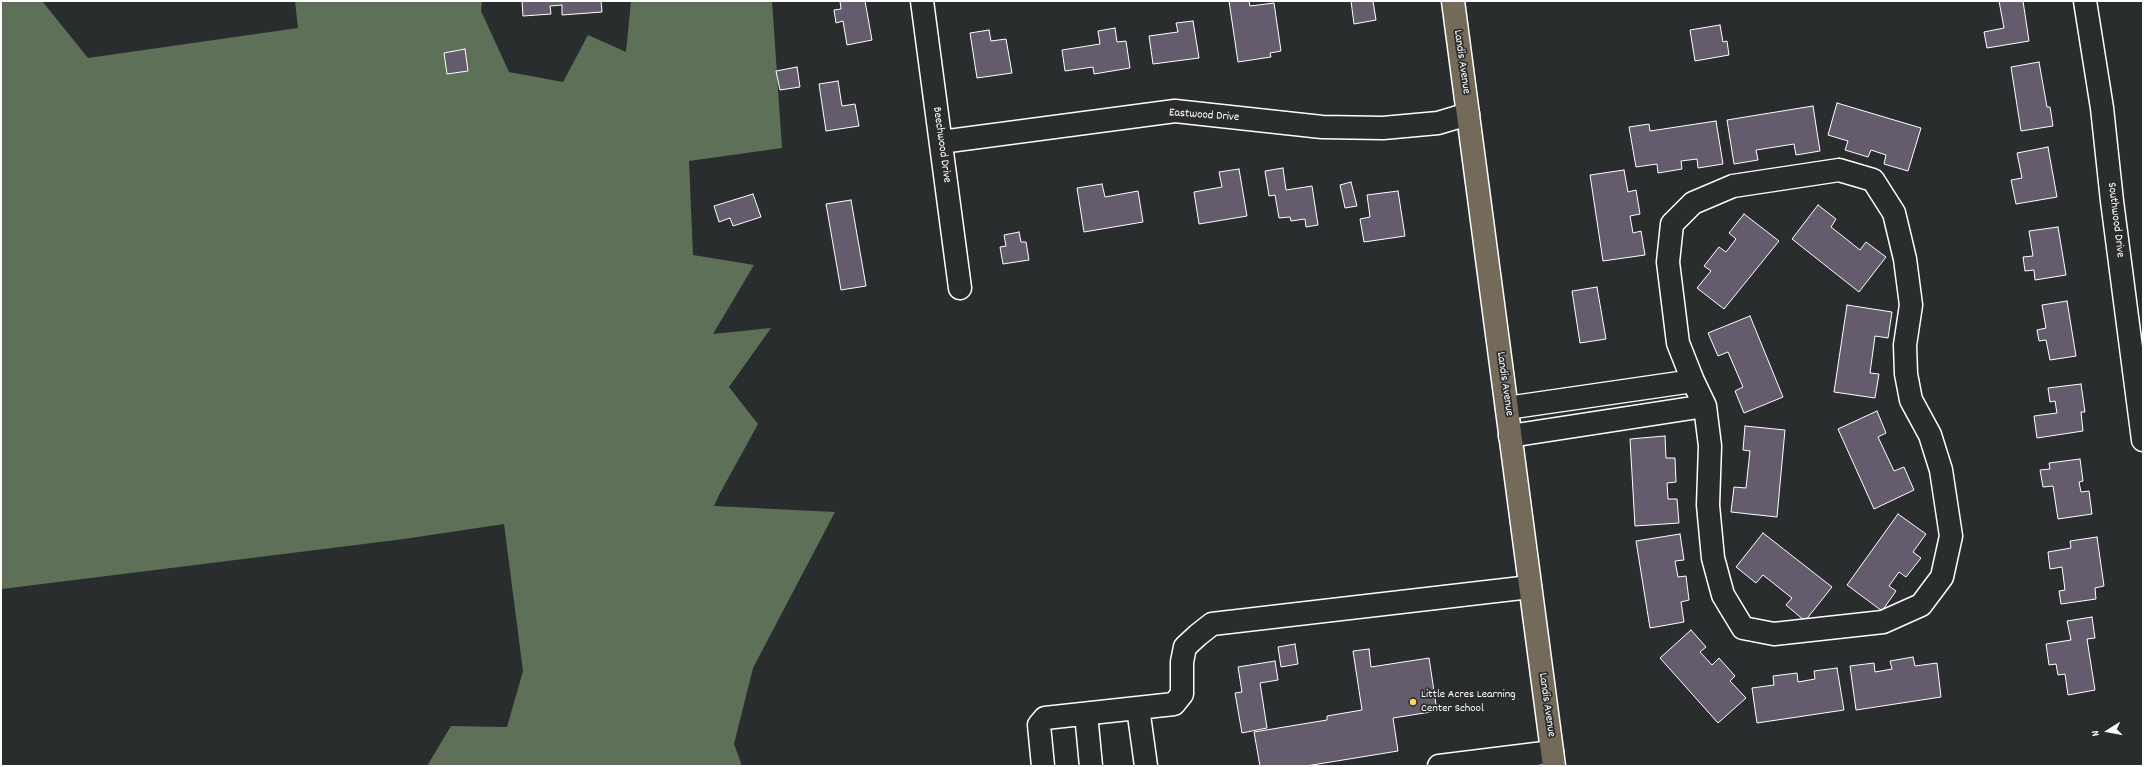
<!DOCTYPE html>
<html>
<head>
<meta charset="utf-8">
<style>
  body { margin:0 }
  #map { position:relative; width:2144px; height:767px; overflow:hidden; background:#2a2d2e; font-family:Dekko,sans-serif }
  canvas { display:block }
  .frame { position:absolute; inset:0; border:2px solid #fff; pointer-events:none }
  .north { position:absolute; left:2088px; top:711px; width:40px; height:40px; -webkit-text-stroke:3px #2a2d2e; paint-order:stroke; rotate:259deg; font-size:11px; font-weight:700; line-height:16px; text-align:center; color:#fff }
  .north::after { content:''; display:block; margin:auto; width:14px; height:18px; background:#fff; clip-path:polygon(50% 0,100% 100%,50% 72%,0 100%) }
</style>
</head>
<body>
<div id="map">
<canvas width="2144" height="767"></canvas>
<div class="frame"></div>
<div class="north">N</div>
</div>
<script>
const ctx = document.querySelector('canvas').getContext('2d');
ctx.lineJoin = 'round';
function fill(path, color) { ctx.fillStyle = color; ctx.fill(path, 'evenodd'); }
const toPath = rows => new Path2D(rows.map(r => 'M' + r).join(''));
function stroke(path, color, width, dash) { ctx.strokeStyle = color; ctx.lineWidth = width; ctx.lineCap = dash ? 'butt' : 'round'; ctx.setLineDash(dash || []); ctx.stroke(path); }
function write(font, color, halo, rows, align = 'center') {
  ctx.font = font + ' Dekko,sans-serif'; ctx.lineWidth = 3.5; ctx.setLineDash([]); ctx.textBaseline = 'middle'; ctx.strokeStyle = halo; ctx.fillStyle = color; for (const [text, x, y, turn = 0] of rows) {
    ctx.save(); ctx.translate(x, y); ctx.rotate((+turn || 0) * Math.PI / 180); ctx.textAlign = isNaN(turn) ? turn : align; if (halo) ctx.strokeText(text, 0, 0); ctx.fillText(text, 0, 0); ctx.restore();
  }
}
fill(toPath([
  [1,1,42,1,88,58,298,28,295,1,482,1,481,11,509,72,563,82,588,35,626,52,631,1,772,1,782,148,689,161,693,255,754,265,713,334,771,328,729,387,758,424,719,495,714,506,835,512,753,668,734,744,742,766,427,766,451,726,507,727,523,671,504,524,404,539,2,589]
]), '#5f7059');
const building = toPath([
  [522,1,601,1,602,12,562,15,562,5,550,6,551,14,523,16,522,1],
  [840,1,865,1,872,40,847,45,843,21,836,23,834,10,841,9,840,1],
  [1229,1,1249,1,1250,6,1274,3,1281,51,1270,53,1271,57,1238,62,1229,1],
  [1351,1,1373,1,1376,20,1354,24,1351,1],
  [1999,1,2023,1,2029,41,1987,48,1984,32,2004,28,1999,1],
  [1193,21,1199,58,1153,64,1149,36,1178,32,1176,23,1193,21],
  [1720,25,1723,42,1727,41,1729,55,1695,61,1690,30,1720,25],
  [1115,28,1117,42,1126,41,1130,68,1094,74,1093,67,1065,71,1062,50,1100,44,1098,31,1115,28],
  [989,30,991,41,1006,39,1012,73,977,78,970,33,989,30],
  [465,49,468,71,447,74,444,53,465,49],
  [2039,62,2047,107,2050,107,2053,126,2021,131,2011,67,2039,62],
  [797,67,800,87,780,90,776,71,797,67],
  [838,81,842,106,855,104,859,126,826,131,819,84,838,81],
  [1837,103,1921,128,1908,171,1884,164,1886,155,1871,150,1868,157,1845,150,1848,141,1828,135,1837,103],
  [1813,106,1820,151,1796,155,1794,144,1756,150,1758,160,1734,164,1727,120,1813,106],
  [1716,121,1723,164,1698,168,1697,159,1681,161,1682,169,1658,173,1657,164,1636,167,1629,127,1649,124,1650,131,1716,121],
  [2048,147,2057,197,2016,204,2011,180,2022,178,2017,153,2048,147],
  [1283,168,1286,190,1312,186,1318,225,1306,227,1305,219,1291,221,1290,217,1279,218,1275,195,1269,196,1265,171,1283,168],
  [1239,169,1247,216,1199,224,1194,192,1222,187,1219,172,1239,169],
  [1624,170,1628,192,1636,190,1640,214,1630,216,1633,233,1641,231,1645,255,1603,261,1590,175,1624,170],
  [1351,182,1357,206,1345,208,1340,185,1351,182],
  [1102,184,1105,197,1138,191,1143,222,1084,232,1077,188,1102,184],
  [1398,191,1405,236,1364,242,1360,219,1370,217,1367,195,1398,191],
  [753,194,761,217,733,226,730,218,719,222,714,206,753,194],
  [851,200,866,286,841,290,826,204,851,200],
  [1818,205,1836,219,1831,227,1860,250,1866,242,1886,257,1859,292,1792,239,1818,205],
  [1744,214,1779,241,1724,309,1697,288,1711,271,1704,266,1719,247,1726,252,1736,239,1729,233,1744,214],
  [2058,227,2066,275,2035,280,2034,270,2025,271,2023,257,2033,256,2029,231,2058,227],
  [1019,232,1021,242,1026,242,1029,260,1003,264,1000,247,1006,246,1004,235,1019,232],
  [1597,287,1606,339,1580,343,1572,291,1597,287],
  [2067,301,2076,356,2050,360,2046,340,2039,341,2037,330,2046,328,2042,305,2067,301],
  [1847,305,1892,312,1888,338,1875,336,1870,373,1879,374,1875,398,1834,392,1847,305],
  [1750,316,1783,397,1744,413,1735,391,1743,387,1728,352,1718,356,1708,333,1750,316],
  [2081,384,2085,412,2081,412,2083,431,2037,438,2034,416,2057,413,2055,401,2050,402,2048,388,2081,384],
  [1877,411,1886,433,1878,437,1894,471,1904,467,1914,490,1874,509,1838,429,1877,411],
  [1745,426,1785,430,1777,517,1731,512,1734,487,1746,488,1750,451,1743,450,1745,426],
  [1665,436,1666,458,1675,458,1676,482,1667,483,1668,499,1677,499,1679,523,1635,526,1630,439,1665,436],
  [2080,459,2083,481,2079,482,2081,492,2089,491,2092,514,2058,519,2053,486,2043,487,2040,470,2050,469,2049,463,2080,459],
  [1898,514,1926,534,1913,552,1921,558,1906,577,1899,572,1889,586,1896,591,1882,611,1847,585,1898,514],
  [1763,533,1832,587,1805,621,1786,605,1792,598,1763,575,1756,583,1736,567,1763,533],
  [1680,534,1684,560,1675,561,1678,577,1686,576,1689,600,1681,602,1684,622,1650,628,1636,541,1680,534],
  [2097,537,2104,586,2095,588,2096,599,2061,604,2059,591,2065,590,2062,567,2050,569,2048,552,2071,548,2070,541,2097,537],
  [2092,617,2095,638,2087,639,2095,690,2068,695,2065,674,2058,675,2056,664,2049,665,2046,644,2071,640,2067,621,2092,617],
  [1691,630,1706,647,1700,652,1712,665,1719,658,1735,676,1730,681,1746,698,1718,723,1660,658,1691,630],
  [1295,644,1298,664,1281,667,1278,647,1295,644],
  [1369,649,1371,667,1429,658,1437,711,1393,718,1398,751,1306,766,1260,766,1254,732,1327,720,1327,716,1362,710,1353,651,1369,649],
  [1913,657,1915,666,1937,663,1941,697,1856,710,1850,666,1874,663,1875,672,1892,669,1890,661,1913,657],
  [1275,661,1278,680,1260,683,1267,728,1242,733,1235,693,1242,692,1238,667,1275,661],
  [1837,668,1844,710,1757,723,1752,688,1774,685,1773,676,1797,673,1798,682,1815,679,1814,671,1837,668]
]);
fill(building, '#645c6d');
stroke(building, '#fff', 1);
const minor = toPath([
  [922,1,960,288],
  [2085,1,2102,108,2112,201,2143,440],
  [941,142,1175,111,1322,127,1383,128,1438,123,1468,114],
  [1839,170,1873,180,1894,213,1905,259,1911,305,1905,345,1906,374,1911,400,1930,435,1941,470,1951,536,1942,577,1921,605,1883,622,1774,634,1743,628,1723,595,1713,558,1708,505,1710,446,1705,406,1693,381,1678,343,1668,262,1672,224,1693,203,1733,186,1839,170],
  [1507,408,1693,381],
  [1510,436,1705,406],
  [1138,708,1146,766],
  [1086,714,1091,766],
  [1043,766,1039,725,1045,718,1174,704,1182,694,1182,662,1185,647,1198,635,1212,624,1530,587],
  [1439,766,1552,752]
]);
const major = toPath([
  [1453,1,1554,766]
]);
stroke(minor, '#fff', 25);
stroke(major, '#fff', 25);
stroke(minor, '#2a2d2e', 22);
stroke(major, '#746a5a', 22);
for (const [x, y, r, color] of [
  [1413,702,4,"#ffd166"]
]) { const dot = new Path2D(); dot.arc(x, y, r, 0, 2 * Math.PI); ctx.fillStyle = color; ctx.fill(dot); stroke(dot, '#2a2d2e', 1.5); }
write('12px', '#fff', '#2a2d2e', [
  ["Landis Avenue",1461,62,82],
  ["Eastwood Drive",1204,116,4],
  ["Beechwood Drive",941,145,82],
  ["Southwood Drive",2115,220,83],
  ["Landis Avenue",1504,384,82],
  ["Landis Avenue",1546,705,82]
]);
write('12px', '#fff', '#2a2d2e', [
  ["Little Acres Learning",1421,695],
  ["Center School",1421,709]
], 'left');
</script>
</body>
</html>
